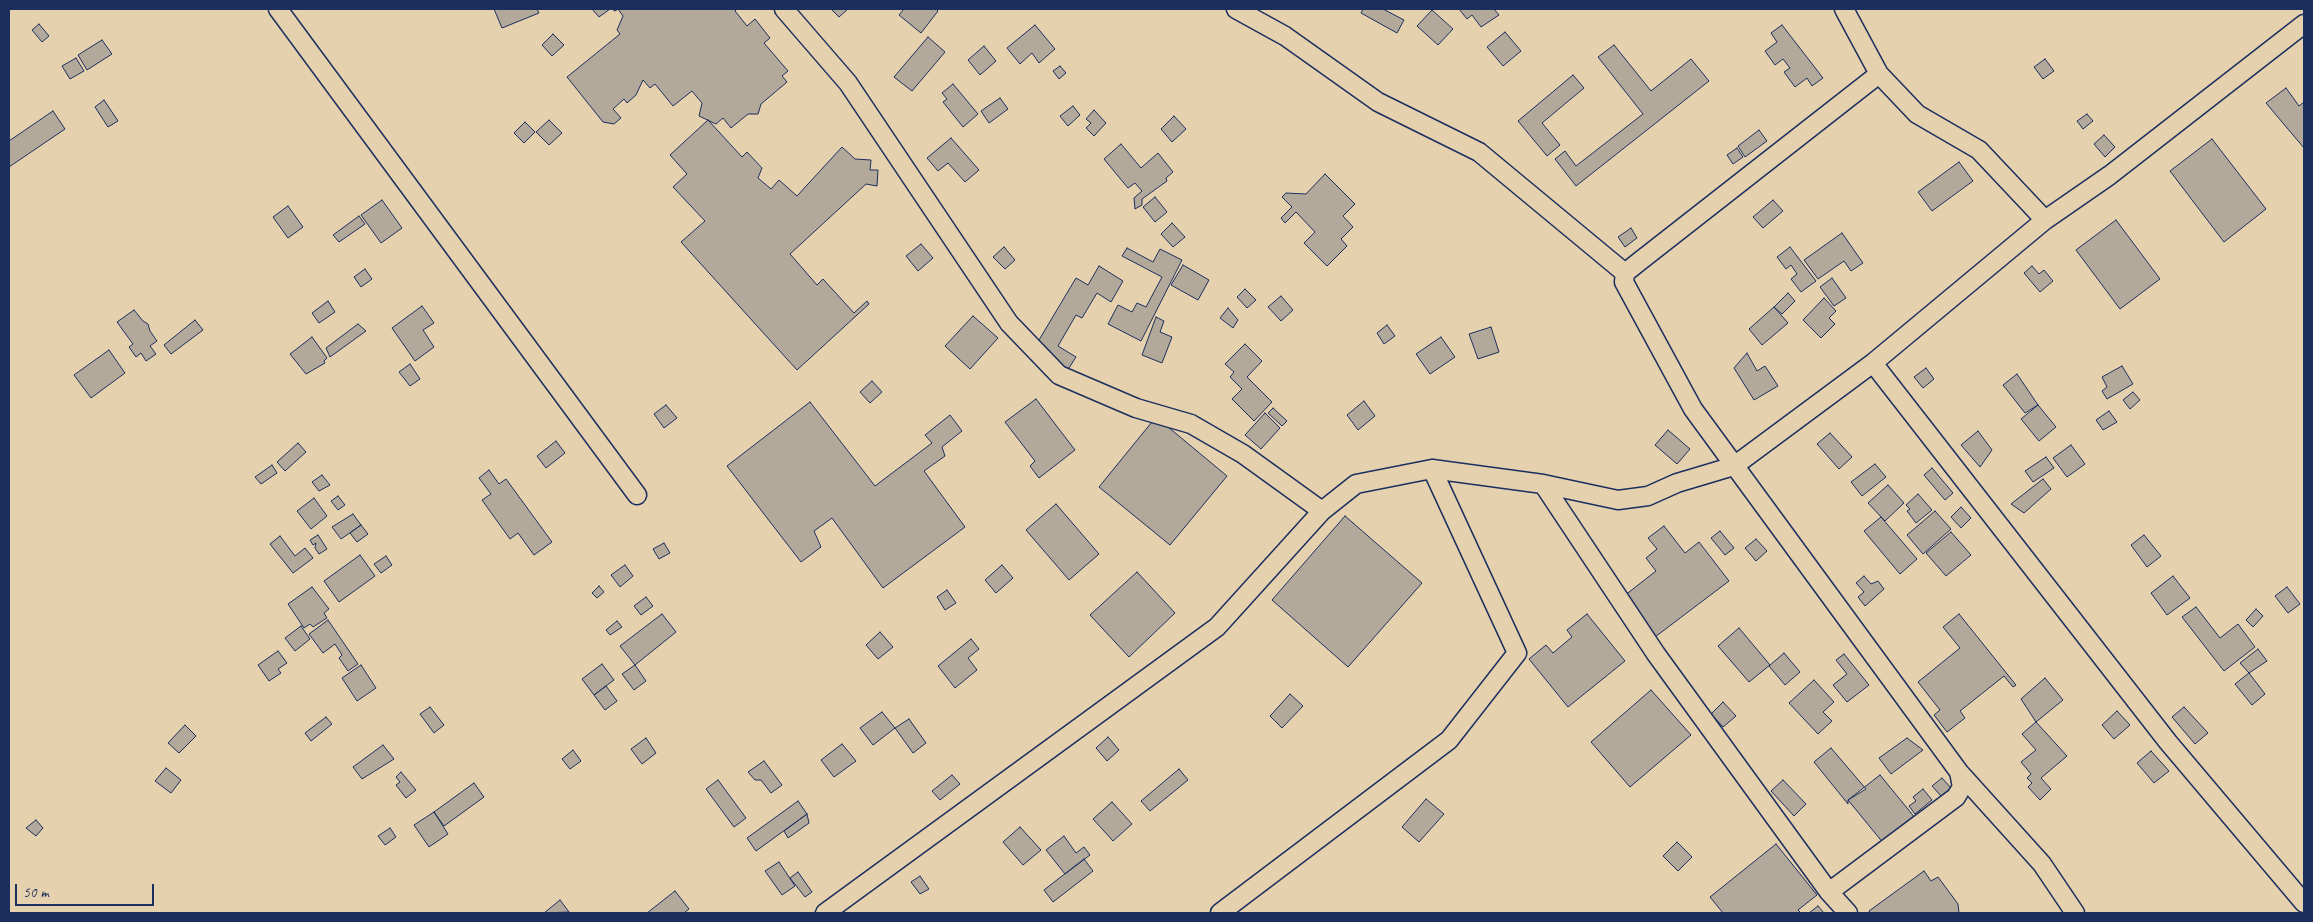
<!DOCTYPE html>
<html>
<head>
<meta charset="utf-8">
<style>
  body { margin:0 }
  #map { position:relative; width:2313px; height:922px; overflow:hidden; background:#e6d1af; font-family:Caveat,sans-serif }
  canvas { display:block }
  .frame { position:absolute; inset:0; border:10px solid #1b2f5e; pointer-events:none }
  .scale { position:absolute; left:15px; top:884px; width:139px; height:22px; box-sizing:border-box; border:2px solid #1b2f5e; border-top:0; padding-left:6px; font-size:15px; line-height:18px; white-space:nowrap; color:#1b2f5e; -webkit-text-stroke:4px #e6d1af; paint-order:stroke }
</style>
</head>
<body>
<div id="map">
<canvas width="2313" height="922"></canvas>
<div class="frame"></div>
<div class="scale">50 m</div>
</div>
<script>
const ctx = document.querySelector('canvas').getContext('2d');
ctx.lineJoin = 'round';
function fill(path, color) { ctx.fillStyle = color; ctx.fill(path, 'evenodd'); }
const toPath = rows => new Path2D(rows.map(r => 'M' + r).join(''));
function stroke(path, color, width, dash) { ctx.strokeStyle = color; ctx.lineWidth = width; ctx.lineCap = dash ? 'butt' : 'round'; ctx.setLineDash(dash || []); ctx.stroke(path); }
const building = toPath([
  [494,9,537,9,539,13,502,28,494,9],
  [592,9,610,9,599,17,592,9],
  [612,9,737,9,735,11,747,26,755,19,770,38,764,43,788,71,782,76,787,82,761,104,758,114,748,114,731,128,723,118,716,124,699,116,702,103,692,91,673,106,655,84,650,88,643,80,636,95,627,103,624,99,613,109,621,118,614,124,603,122,567,77,620,34,617,30,623,16,618,9,615,11,612,9],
  [831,9,848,9,839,17,831,9],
  [904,9,936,9,938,11,921,33,899,15,904,9],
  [1363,9,1383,9,1404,20,1397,33,1361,13,1363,9],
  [1459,9,1494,9,1499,15,1481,27,1472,15,1467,19,1459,9],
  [1432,10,1453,29,1438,45,1417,26,1432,10],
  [39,24,49,36,42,42,32,30,39,24],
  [1035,25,1055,49,1039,63,1032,53,1020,64,1007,48,1035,25],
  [1782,25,1823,78,1812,86,1807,78,1795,87,1784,72,1790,68,1783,59,1775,65,1765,51,1777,42,1771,33,1782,25],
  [1505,32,1521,51,1503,66,1487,47,1505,32],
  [553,34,564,45,552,56,542,45,553,34],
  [928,37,945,52,912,91,894,77,928,37],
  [102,40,112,54,87,70,78,55,102,40],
  [1614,45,1651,91,1691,59,1709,81,1576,186,1555,159,1565,151,1576,166,1643,114,1598,57,1614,45],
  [984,46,996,61,980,75,968,60,984,46],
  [76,58,84,71,70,79,62,66,76,58],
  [2045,59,2054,71,2043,79,2034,67,2045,59],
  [1060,66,1066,73,1059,79,1053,71,1060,66],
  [1573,75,1584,88,1542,123,1560,145,1547,156,1518,121,1573,75],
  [953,84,978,114,963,127,943,102,947,99,942,93,953,84],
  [2286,88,2299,106,2304,102,2304,148,2266,103,2286,88],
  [1000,98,1008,109,989,123,981,111,1000,98],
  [104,100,118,121,108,127,95,107,104,100],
  [1073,106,1080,115,1068,126,1060,116,1073,106],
  [1094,110,1106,123,1094,136,1086,128,1091,123,1086,119,1094,110],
  [53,111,65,129,9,167,9,141,53,111],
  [2087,114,2093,121,2083,129,2077,121,2087,114],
  [1174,116,1186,129,1172,142,1161,129,1174,116],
  [549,120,562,133,549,145,536,132,549,120],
  [708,120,742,157,747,152,762,168,758,178,771,189,779,180,797,196,842,147,855,159,871,160,870,170,878,170,877,186,866,184,790,254,817,285,823,279,854,313,867,301,869,304,797,370,681,242,705,221,673,187,687,174,670,155,708,120],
  [525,122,535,132,524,143,514,133,525,122],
  [1759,130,1767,141,1745,157,1738,146,1759,130],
  [2104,135,2115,147,2105,157,2094,144,2104,135],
  [951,138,979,170,965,182,948,163,938,171,927,158,951,138],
  [2212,139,2266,209,2224,242,2170,171,2212,139],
  [1121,144,1141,168,1158,153,1173,172,1166,178,1167,181,1142,199,1142,205,1135,209,1134,198,1142,191,1135,183,1128,188,1104,159,1121,144],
  [1737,148,1743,157,1733,164,1727,155,1737,148],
  [1959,162,1973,181,1932,211,1918,192,1959,162],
  [1325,174,1355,204,1343,216,1353,227,1341,239,1347,246,1327,266,1304,243,1315,232,1296,212,1285,223,1281,218,1292,207,1282,197,1286,193,1306,194,1325,174],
  [1155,197,1167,212,1155,222,1143,207,1155,197],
  [382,200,402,228,381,243,361,215,382,200],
  [1773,200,1783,211,1763,228,1753,217,1773,200],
  [288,206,303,227,288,238,273,217,288,206],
  [359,216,365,224,339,242,333,235,359,216],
  [2116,220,2160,279,2120,309,2076,250,2116,220],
  [1172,223,1185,237,1173,247,1161,234,1172,223],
  [1631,228,1637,238,1625,247,1618,237,1631,228],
  [1842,233,1863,263,1851,271,1844,261,1818,279,1804,260,1842,233],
  [921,244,933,258,918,271,906,256,921,244],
  [1004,247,1015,260,1005,269,993,257,1004,247],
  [1790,247,1816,281,1801,292,1791,279,1797,274,1791,265,1786,269,1777,257,1790,247],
  [1127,248,1153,262,1160,249,1182,260,1141,341,1108,324,1118,305,1132,312,1137,303,1146,307,1162,277,1122,256,1127,248],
  [1183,265,1209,280,1198,300,1171,285,1183,265],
  [1099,266,1123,281,1111,302,1097,293,1082,318,1076,315,1058,346,1076,357,1067,371,1033,350,1076,278,1088,285,1099,266],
  [2032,266,2039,274,2044,270,2053,281,2040,292,2024,273,2032,266],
  [365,269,372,279,361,287,354,277,365,269],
  [1832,278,1846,298,1834,306,1820,287,1832,278],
  [1245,289,1256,300,1247,308,1237,297,1245,289],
  [1788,293,1795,301,1782,314,1774,307,1788,293],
  [1281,296,1293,310,1281,321,1268,307,1281,296],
  [1824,298,1836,311,1829,318,1835,324,1821,338,1803,320,1824,298],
  [328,301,335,312,319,323,312,313,328,301],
  [422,306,434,323,423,330,434,347,415,361,392,328,422,306],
  [1774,307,1788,323,1762,345,1749,329,1774,307],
  [1228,308,1238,320,1233,328,1220,318,1228,308],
  [134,310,143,321,148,324,150,331,157,341,150,346,156,354,146,361,141,353,136,357,129,347,133,344,117,322,134,310],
  [973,316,998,338,970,369,945,346,973,316],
  [1156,317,1164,321,1160,332,1172,337,1162,363,1142,355,1156,317],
  [195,320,203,330,171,354,164,345,195,320],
  [358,324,366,331,330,357,326,348,358,324],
  [1387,325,1395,336,1384,344,1377,333,1387,325],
  [1491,327,1499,352,1478,359,1469,334,1491,327],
  [312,337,327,358,324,361,325,363,306,374,290,354,312,337],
  [1441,337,1455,357,1430,374,1416,354,1441,337],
  [1245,344,1262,361,1247,377,1272,402,1254,421,1232,399,1242,389,1230,377,1234,372,1225,364,1245,344],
  [109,350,125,373,91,398,74,375,109,350],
  [1747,353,1757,371,1765,366,1778,386,1754,400,1734,368,1747,353],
  [410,364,420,379,410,386,399,372,410,364],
  [2122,366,2133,384,2107,399,2102,391,2107,387,2102,377,2122,366],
  [1926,368,1934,379,1923,388,1914,377,1926,368],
  [2017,374,2038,405,2025,413,2003,385,2017,374],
  [872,381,882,392,870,403,860,392,872,381],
  [2133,392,2140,400,2130,409,2123,400,2133,392],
  [1036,399,1075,450,1039,478,1030,466,1035,461,1005,422,1036,399],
  [1364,401,1375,416,1358,430,1347,415,1364,401],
  [810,402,875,486,932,443,925,435,950,415,962,431,942,447,945,456,924,471,965,527,883,588,832,518,814,531,821,547,801,562,727,466,810,402],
  [666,405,677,418,664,428,654,414,666,405],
  [2038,405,2056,427,2039,441,2021,419,2038,405],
  [1273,408,1287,421,1282,426,1268,413,1273,408],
  [2109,411,2117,422,2103,430,2096,420,2109,411],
  [1265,413,1280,428,1261,449,1245,435,1265,413],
  [1156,417,1227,476,1170,545,1099,487,1156,417],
  [1668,430,1690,449,1677,464,1655,445,1668,430],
  [1978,431,1992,450,1980,467,1961,445,1978,431],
  [1830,433,1852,457,1839,469,1817,444,1830,433],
  [556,441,565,453,546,468,537,456,556,441],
  [298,443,306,452,285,471,277,462,298,443],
  [2071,445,2085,464,2067,477,2053,458,2071,445],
  [2046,457,2054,468,2033,482,2025,471,2046,457],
  [1875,464,1886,477,1862,496,1851,482,1875,464],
  [272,465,277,473,261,484,255,477,272,465],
  [1932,468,1953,493,1945,500,1924,475,1932,468],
  [489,470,499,484,506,479,552,542,534,555,518,533,510,539,482,500,491,494,479,478,489,470],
  [322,475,330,485,319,491,312,482,322,475],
  [2043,479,2051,489,2024,513,2011,504,2043,479],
  [1888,485,1904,503,1885,521,1868,503,1888,485],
  [1918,494,1932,510,1916,523,1907,511,1910,509,1906,505,1918,494],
  [338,496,345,505,338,510,331,501,338,496],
  [314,498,327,516,311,529,297,511,314,498],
  [1056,504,1099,554,1069,580,1026,530,1056,504],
  [1961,507,1971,518,1961,528,1951,517,1961,507],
  [1935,511,1951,529,1923,554,1907,535,1935,511],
  [353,514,361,525,341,539,332,527,353,514],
  [1345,516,1422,583,1348,667,1272,600,1345,516],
  [1881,517,1917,559,1900,574,1864,531,1881,517],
  [361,525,368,534,357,542,350,533,361,525],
  [1664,526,1685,553,1699,542,1729,581,1655,637,1624,596,1656,571,1646,558,1657,549,1648,538,1664,526],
  [1720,531,1734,548,1725,555,1711,538,1720,531],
  [1951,532,1971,555,1946,576,1926,553,1951,532],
  [318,535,327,549,319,554,315,548,316,543,313,545,310,540,318,535],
  [2144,535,2161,556,2147,567,2131,545,2144,535],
  [280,536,295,556,305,548,313,558,293,573,270,544,280,536],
  [1756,539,1767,551,1756,561,1745,548,1756,539],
  [664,543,670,553,659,559,653,549,664,543],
  [360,555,375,576,339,602,324,581,360,555],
  [386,556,392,565,381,573,374,564,386,556],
  [625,565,633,576,620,587,611,575,625,565],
  [1002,565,1013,578,996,593,985,580,1002,565],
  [1137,572,1175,613,1129,657,1090,615,1137,572],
  [1864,576,1871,584,1878,581,1884,589,1865,606,1858,597,1864,592,1856,583,1864,576],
  [2173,576,2190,598,2167,615,2151,593,2173,576],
  [599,586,604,592,597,598,592,593,599,586],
  [312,587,329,609,324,613,327,618,313,627,310,624,304,628,288,604,312,587],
  [2287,587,2300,604,2288,613,2275,596,2287,587],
  [947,590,956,603,945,610,937,597,947,590],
  [646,597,653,606,641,615,634,606,646,597],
  [2196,607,2220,638,2238,624,2255,647,2224,671,2182,617,2196,607],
  [2256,609,2263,616,2253,627,2246,620,2256,609],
  [662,614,676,632,635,665,620,646,662,614],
  [1587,614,1625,661,1568,707,1529,659,1546,645,1553,653,1572,637,1567,630,1587,614],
  [1959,614,2016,685,2013,687,2004,676,1960,711,1965,718,1947,732,1934,715,1940,710,1918,682,1960,648,1943,627,1959,614],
  [328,620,358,664,348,671,339,658,342,655,335,644,323,653,309,634,328,620],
  [617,621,622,627,610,635,606,630,617,621],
  [301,626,310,639,295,651,285,638,301,626],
  [1739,628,1770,665,1749,682,1718,646,1739,628],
  [880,632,893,647,878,659,866,645,880,632],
  [971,639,979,649,968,658,977,670,955,688,938,666,971,639],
  [2258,649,2267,661,2249,673,2240,663,2258,649],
  [278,651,287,663,278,669,281,673,269,681,258,665,278,651],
  [1784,653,1800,672,1785,685,1769,666,1784,653],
  [1844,654,1869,685,1847,702,1833,685,1847,674,1836,660,1844,654],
  [602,664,614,680,594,695,582,679,602,664],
  [361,665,376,688,357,701,342,678,361,665],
  [635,665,646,681,634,690,622,674,635,665],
  [2249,673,2265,694,2252,705,2235,684,2249,673],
  [2045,678,2063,700,2036,722,2021,699,2045,678],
  [1814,680,1834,702,1823,712,1832,721,1818,734,1789,703,1814,680],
  [606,686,617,701,605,710,594,695,606,686],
  [1651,690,1691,735,1630,787,1591,742,1651,690],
  [1290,694,1303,706,1282,728,1270,716,1290,694],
  [1723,702,1736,716,1723,727,1711,714,1723,702],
  [430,707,444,725,434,733,420,714,430,707],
  [2184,707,2208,733,2195,744,2172,717,2184,707],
  [2117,711,2130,725,2114,739,2102,725,2117,711],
  [882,712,895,728,873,745,860,728,882,712],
  [326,717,332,724,311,741,305,733,326,717],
  [909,719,926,743,913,753,895,728,909,719],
  [2036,722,2067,756,2041,778,2051,789,2040,800,2028,787,2032,783,2027,778,2031,774,2021,762,2036,750,2022,734,2036,722],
  [185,725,196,736,179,753,168,743,185,725],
  [1108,737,1119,750,1107,761,1096,748,1108,737],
  [646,738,656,753,642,764,631,749,646,738],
  [1907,738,1923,750,1891,774,1879,758,1907,738],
  [842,744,856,761,834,777,821,760,842,744],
  [383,745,394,759,362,779,353,767,383,745],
  [1831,748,1866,789,1848,800,1848,804,1814,762,1831,748],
  [573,750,581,761,570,769,562,759,573,750],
  [2151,751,2169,771,2154,783,2137,763,2151,751],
  [764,761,782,785,771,793,761,780,755,780,748,772,764,761],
  [166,768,181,780,171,793,155,781,166,768],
  [1179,769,1188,780,1150,811,1141,801,1179,769],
  [401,772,416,790,406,798,396,785,400,782,396,777,401,772],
  [952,775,960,784,940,800,932,791,952,775],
  [1880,775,1916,819,1884,844,1848,800,1880,775],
  [1942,778,1951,788,1941,796,1932,786,1942,778],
  [718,780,746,818,734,827,706,789,718,780],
  [1783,780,1806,804,1794,816,1771,791,1783,780],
  [474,783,484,797,444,826,434,812,474,783],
  [1923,789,1932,800,1915,814,1909,806,1916,801,1913,797,1923,789],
  [1426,799,1444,814,1419,842,1402,827,1426,799],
  [798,801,807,814,756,851,747,838,798,801],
  [1112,802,1132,824,1113,841,1093,819,1112,802],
  [434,812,448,834,429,847,414,825,434,812],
  [807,814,809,823,788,838,784,831,807,814],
  [36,820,43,828,36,836,26,828,36,820],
  [1020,827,1041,850,1023,865,1003,842,1020,827],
  [390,828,396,837,385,845,378,836,390,828],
  [1064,836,1076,853,1084,847,1090,855,1065,874,1046,850,1064,836],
  [1677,842,1692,857,1678,871,1663,856,1677,842],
  [1776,844,1817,895,1798,910,1801,913,1723,913,1710,897,1776,844],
  [1084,859,1093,871,1053,902,1044,890,1084,859],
  [779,862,795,886,782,895,765,871,779,862],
  [1924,871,1931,881,1938,877,1958,904,1959,913,1870,913,1869,911,1924,871],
  [798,872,812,892,805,897,790,878,798,872],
  [920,876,929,889,920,894,911,882,920,876],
  [675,891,689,909,684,913,647,913,675,891],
  [560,900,569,912,544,913,560,900],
  [1818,906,1824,913,1809,913,1818,906]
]);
fill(building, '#b3a99b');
stroke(building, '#1b2f5e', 1);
const minor = toPath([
  [278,9,637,495],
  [784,9,848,83,1009,323,1059,375,1136,408,1191,424,1243,454,1322,511],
  [1236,9,1285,36,1378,102,1479,152,1625,273],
  [1844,9,1879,74,1917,114,1979,150,2045,220],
  [1873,363,2168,742,2304,903],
  [1543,484,1656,654,1829,892,1848,913],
  [1959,772,2042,864,2075,913],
  [1829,892,1956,797,1962,787,1959,772,1693,409,1624,282,1625,273,1640,261,1879,74],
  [825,913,1217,627,1322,511,1356,484,1432,469,1543,484,1618,500,1648,496,1677,483,1734,466,1873,363,2045,220,2110,175,2304,24],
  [1220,913,1449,740,1517,653,1432,469]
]);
stroke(minor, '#1b2f5e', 21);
stroke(minor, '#e6d1af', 18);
</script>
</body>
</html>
